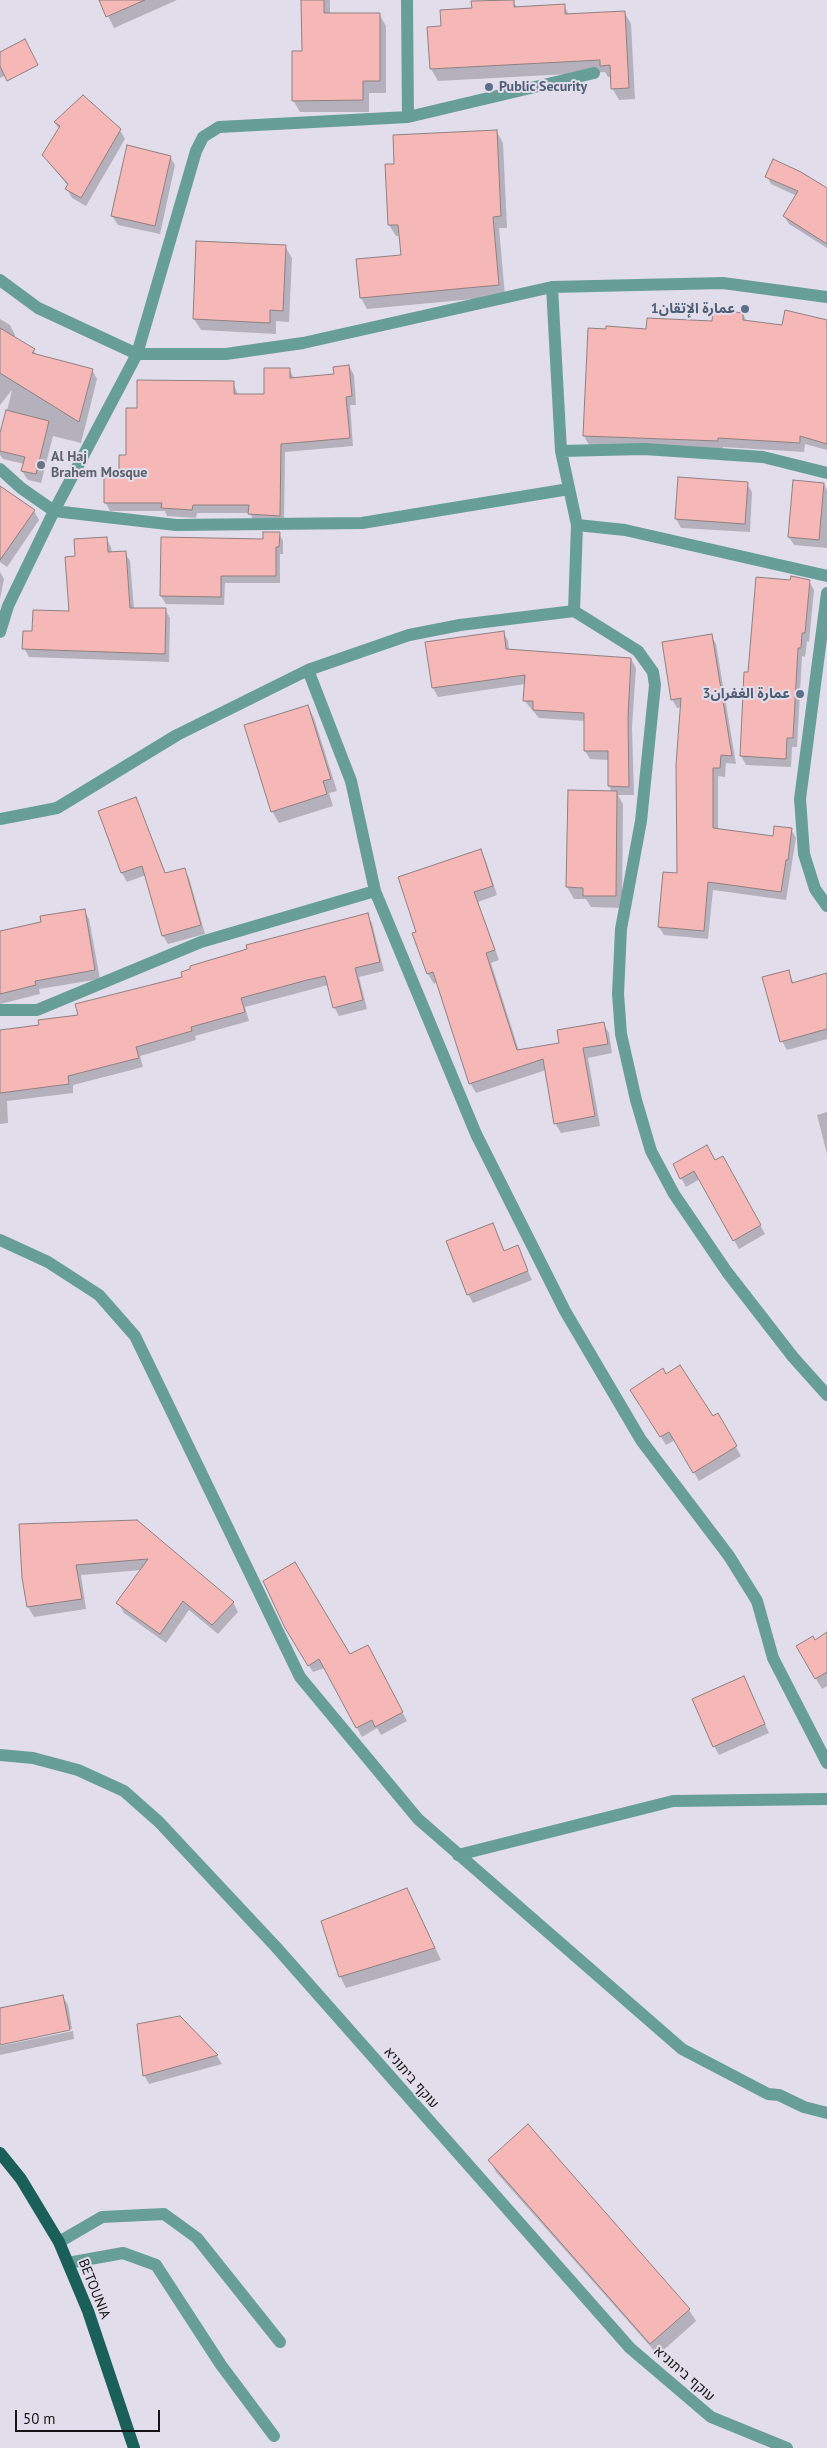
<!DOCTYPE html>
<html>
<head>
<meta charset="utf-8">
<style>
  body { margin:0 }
  #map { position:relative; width:827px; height:2448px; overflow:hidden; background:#e2ddeb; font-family:"PT Sans",sans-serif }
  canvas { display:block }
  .scale { position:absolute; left:15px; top:2410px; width:145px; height:22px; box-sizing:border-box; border:2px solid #141317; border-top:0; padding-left:6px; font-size:15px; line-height:18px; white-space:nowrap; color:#141317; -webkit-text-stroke:4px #e2ddeb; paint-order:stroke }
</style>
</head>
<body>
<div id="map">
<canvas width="827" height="2448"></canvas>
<div class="scale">50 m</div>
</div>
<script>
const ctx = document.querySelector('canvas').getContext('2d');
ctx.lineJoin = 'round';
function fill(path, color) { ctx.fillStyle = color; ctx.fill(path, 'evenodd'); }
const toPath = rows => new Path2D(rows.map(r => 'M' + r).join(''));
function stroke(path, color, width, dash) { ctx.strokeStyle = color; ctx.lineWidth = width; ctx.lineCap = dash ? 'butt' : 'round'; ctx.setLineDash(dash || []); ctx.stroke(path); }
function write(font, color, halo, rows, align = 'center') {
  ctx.font = font + ' "PT Sans","Noto Sans Arabic",Heebo,sans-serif'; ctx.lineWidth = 4; ctx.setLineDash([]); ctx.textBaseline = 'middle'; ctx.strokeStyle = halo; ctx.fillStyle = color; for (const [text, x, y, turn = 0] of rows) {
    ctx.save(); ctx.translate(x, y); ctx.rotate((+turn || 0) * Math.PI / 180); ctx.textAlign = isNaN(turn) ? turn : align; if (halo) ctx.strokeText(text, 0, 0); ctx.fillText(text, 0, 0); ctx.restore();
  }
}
fill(toPath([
  [100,0,177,0,114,28],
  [303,0,330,0,330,15,379,14,386,26,386,93,369,93,369,112,300,112,293,100,303,52],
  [513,0,517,8,564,6,570,16,625,13,631,24,635,99,619,100,612,88,612,77,608,77,605,72,438,81,431,69,442,28,473,9],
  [0,53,34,60,0,78],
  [55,123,120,130,125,139,86,206,72,198,67,189,68,186,43,155,59,129],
  [497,132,503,143,507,228,499,228,505,296,367,309,361,298,402,256,400,236,396,236,389,225,395,165],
  [170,157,175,165,160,234,118,225,112,216],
  [767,176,827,190,827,248,789,224,784,216,797,196,771,184],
  [285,246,292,258,289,322,276,321,276,334,201,330,194,319],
  [743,314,747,322,783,326,827,321,827,450,805,444,804,452,723,447,722,450,589,445,584,436,589,329,647,330,713,323],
  [0,319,10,325,15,335,14,337,33,349,37,356,92,370,97,379,81,443,53,436,41,483,28,480,22,471,24,464,3,459,0,455,0,439,12,390,0,405],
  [349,366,354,375,356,405,350,405,353,446,285,452,284,524,254,522,250,513,197,513,196,518,167,516,165,511,110,511,105,502,127,456,138,409,233,382,238,395,265,395,289,369,294,378,335,375],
  [679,478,747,484,752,492,750,532,681,528,676,519],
  [824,484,827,490,827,548,794,545,789,537],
  [0,488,34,511,39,520,7,567,0,562],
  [279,533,283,541,283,554,280,554,280,583,225,583,224,605,166,604,161,596,162,538,264,540],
  [106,538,111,547,112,553,125,553,130,561,134,609,165,609,170,618,169,662,29,657,24,648,34,632,71,612],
  [0,572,4,579,0,599],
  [809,581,814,590,809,642,807,641,805,657,802,656,797,747,792,747,791,767,746,765,741,756,749,674],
  [503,632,508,641,509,650,631,659,636,668,632,727,634,795,618,795,623,804,622,908,591,907,586,899,574,899,567,887,612,792,609,786,609,760,590,759,585,751,585,721,539,718,524,700,525,684,438,697,433,688,427,644],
  [711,635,716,644,736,764,726,763,725,777,718,776,718,829,774,837,791,829,796,838,786,900,713,890,708,939,664,935,659,927,678,875,681,707,677,708,672,699],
  [308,707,314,718,337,791,329,793,333,806,279,823,272,811],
  [136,798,166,874,184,869,189,878,205,934,168,944,163,936,146,875,127,882,122,873,100,812],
  [481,851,486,861,497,895,478,902,499,960,491,963,519,1051,560,1044,603,1023,609,1033,612,1053,588,1058,600,1126,561,1133,555,1123,546,1070,476,1093,470,1083,437,982,434,984,428,974,414,934,418,933],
  [84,910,89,919,100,979,39,989,40,994,0,1004,0,932],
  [367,915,372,923,384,971,359,977,367,1009,339,1016,334,1007,328,985,245,1007,249,1021,195,1036,196,1040,140,1056,143,1067,73,1085,73,1093,7,1101,8,1123,0,1124,0,1031,40,1026,80,1016],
  [788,971,794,984,827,974,827,1039,787,1050,782,1041],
  [827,1112,827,1154,817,1115],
  [723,1158,765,1234,739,1249,700,1179,686,1187,674,1165,715,1162],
  [492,1224,504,1252,517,1247,532,1280,473,1303,468,1294],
  [665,1375,712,1417,717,1414,741,1456,699,1481,675,1440,666,1445,637,1399],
  [137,1521,233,1602,238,1612,218,1634,189,1610,166,1643,124,1613,118,1603,141,1570,81,1575,86,1609,34,1617,28,1607,23,1578],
  [286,1627,350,1656,372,1655,407,1721,381,1735,377,1728,362,1737,325,1668,313,1672],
  [827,1634,827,1686,822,1689,797,1647,814,1641],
  [748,1686,769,1733,719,1755,714,1746],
  [413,1901,441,1960,346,1988,340,1976],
  [63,1997,68,2005,72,2029,0,2044,0,2010],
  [179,2017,217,2056,222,2064,149,2084,144,2075],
  [73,2031,74,2039,0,2055,0,2046],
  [528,2126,689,2310,696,2321,658,2355,496,2172,490,2160]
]), '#0003');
const building = toPath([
  [99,0,145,0,106,17,99,0],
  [301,0,324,0,324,13,380,13,380,81,363,81,363,100,292,101,292,51,302,51,301,0],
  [514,0,514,7,565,4,565,14,625,11,629,88,611,89,610,65,600,66,600,60,430,69,427,27,441,26,440,10,472,8,471,1,514,0],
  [25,39,38,65,7,81,0,66,0,52,25,39],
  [83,95,121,129,81,198,65,189,68,184,42,155,60,126,54,122,83,95],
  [497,130,501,216,493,217,499,285,360,298,356,259,401,255,398,225,388,225,385,164,394,164,393,135,497,130],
  [127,145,171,156,155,226,111,216,127,145],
  [773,159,801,172,827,188,827,244,783,216,798,191,765,177,773,159],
  [196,241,286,245,283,311,270,310,270,323,193,319,196,241],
  [713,309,743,313,743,320,782,325,785,310,827,320,827,444,800,436,800,443,718,438,718,441,583,436,588,328,606,329,606,326,646,329,647,318,712,321,713,309],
  [0,328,35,349,32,353,93,369,79,422,0,373,0,328],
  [349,365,352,396,346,397,350,438,281,444,280,516,248,514,249,505,193,505,192,510,161,508,162,503,104,503,104,472,119,472,119,455,126,455,126,408,137,408,137,380,234,381,234,394,264,394,264,368,290,368,290,378,334,374,333,367,349,365],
  [6,410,49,421,36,474,21,471,25,457,0,451,0,433,6,410],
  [678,477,748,482,745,524,675,519,678,477],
  [793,480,824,483,819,540,788,537,793,480],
  [0,486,35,510,0,560,0,486],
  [263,532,280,532,279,547,276,547,276,576,221,576,221,597,160,596,161,537,263,539,263,532],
  [107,537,108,552,126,551,130,608,166,608,165,654,22,649,23,631,32,631,33,610,69,611,65,557,75,556,74,539,107,537],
  [791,576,810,580,805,633,802,633,801,648,798,648,793,738,787,738,786,759,740,756,744,672,748,672,756,577,790,580,791,576],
  [504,631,506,649,631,658,628,717,629,787,608,786,608,751,584,751,584,713,533,710,533,701,523,701,525,675,432,688,425,642,504,631],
  [712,634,732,756,721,755,720,768,713,768,713,828,773,836,774,826,792,828,788,860,786,860,781,892,708,882,704,931,658,927,663,872,677,873,676,765,681,698,671,700,662,642,712,634],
  [308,705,331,779,323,781,327,794,271,812,244,725,308,705],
  [568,790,617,791,616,896,583,896,583,888,566,887,568,790],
  [136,797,165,873,185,868,201,925,162,936,142,866,121,873,98,811,136,797],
  [481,849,493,886,474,892,495,950,486,953,517,1050,559,1043,557,1030,604,1022,608,1044,583,1048,595,1116,554,1124,543,1059,469,1084,433,972,427,974,412,933,416,932,398,877,481,849],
  [85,909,95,970,35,981,36,985,0,994,0,931,41,922,40,916,85,909],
  [368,913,380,962,355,968,363,1000,333,1008,325,976,307,980,241,998,245,1012,191,1027,192,1031,136,1047,139,1058,68,1076,69,1084,0,1093,0,1030,39,1025,38,1020,78,1015,75,1004,182,977,181,972,190,969,190,966,247,949,246,945,368,913],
  [789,970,792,983,827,973,827,1029,780,1042,762,977,789,970],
  [707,1145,715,1160,723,1156,761,1225,733,1241,694,1171,680,1179,673,1164,707,1145],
  [493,1223,504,1251,518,1245,528,1271,467,1295,446,1241,493,1223],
  [680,1365,713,1416,718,1413,737,1446,693,1473,669,1432,660,1437,630,1390,663,1368,666,1374,680,1365],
  [137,1520,234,1602,212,1625,183,1601,160,1634,116,1603,148,1559,76,1565,82,1599,27,1607,22,1578,19,1524,137,1520],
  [295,1562,350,1654,368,1645,403,1712,375,1727,372,1720,356,1728,319,1659,308,1666,285,1628,263,1581,295,1562],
  [827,1632,827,1672,815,1679,796,1646,813,1636,815,1640,827,1632],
  [744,1676,765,1724,713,1747,692,1699,744,1676],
  [407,1888,435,1948,339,1977,321,1921,407,1888],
  [63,1995,70,2030,0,2045,0,2008,63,1995],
  [180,2016,218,2055,143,2076,137,2024,180,2016],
  [528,2124,690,2309,650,2344,488,2160,528,2124]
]);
fill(building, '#f6b8b6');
stroke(building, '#8f8080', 1);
stroke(toPath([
  [408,117,594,73],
  [0,280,38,308,137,354,226,354,303,343,552,287,723,283,827,297],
  [552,287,561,451,577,525,574,611,638,651,653,672,655,685,641,821,621,929,618,994,621,1034,636,1100,651,1151,674,1194,727,1272,793,1357,827,1395],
  [561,451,644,449,763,457,827,473],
  [0,469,21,488,54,511,176,525,362,523,569,489],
  [577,525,625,530,827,576],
  [827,593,800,799,804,854,815,889,827,906],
  [0,632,8,606,54,511,137,354,196,151,203,137,219,127,408,117,407,0],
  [308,670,351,781,375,891,476,1134,565,1311,641,1440,729,1556,757,1601,773,1658,827,1763],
  [0,819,57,808,177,735,308,670,409,635,460,625,574,611],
  [0,1010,37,1010,201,942,375,891],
  [0,1240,48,1262,99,1295,135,1336,300,1677,418,1819,682,2049,768,2094,779,2095,804,2107,827,2113],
  [0,1755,33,1758,78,1770,124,1791,159,1822,276,1947,630,2348,711,2417,787,2448],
  [458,1855,673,1801,827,1799],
  [59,2242,102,2217,164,2214,197,2238,280,2342],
  [68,2263,123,2253,156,2265,221,2365,274,2436]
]), '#679f98', 12);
stroke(toPath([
  [0,2153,21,2179,59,2242,88,2311,134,2448]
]), '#1b5f59', 12);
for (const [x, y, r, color] of [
  [489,87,5,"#5c6f8a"],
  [745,309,5,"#5c6f8a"],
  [41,465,5,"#6b7280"],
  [800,694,5,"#5c6f8a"]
]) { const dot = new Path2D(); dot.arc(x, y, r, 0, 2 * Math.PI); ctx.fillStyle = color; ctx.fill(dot); stroke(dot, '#e2ddeb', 2); }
write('bold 14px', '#4e5e75', '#e2ddeb', [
  ["Public Security",499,87,"left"],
  ["عمارة الإتقان1",735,309],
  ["عمارة الغفران3",790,694]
], 'right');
write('bold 14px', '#5b616d', '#e2ddeb', [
  ["Al Haj",51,457],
  ["Brahem Mosque",51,473]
], 'left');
write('14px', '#141317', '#e2ddeb', [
  ["עוקף ביתוניא",411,2078,49],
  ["BETOUNIA",94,2289,68],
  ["עוקף ביתוניא",684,2374,41]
]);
</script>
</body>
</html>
